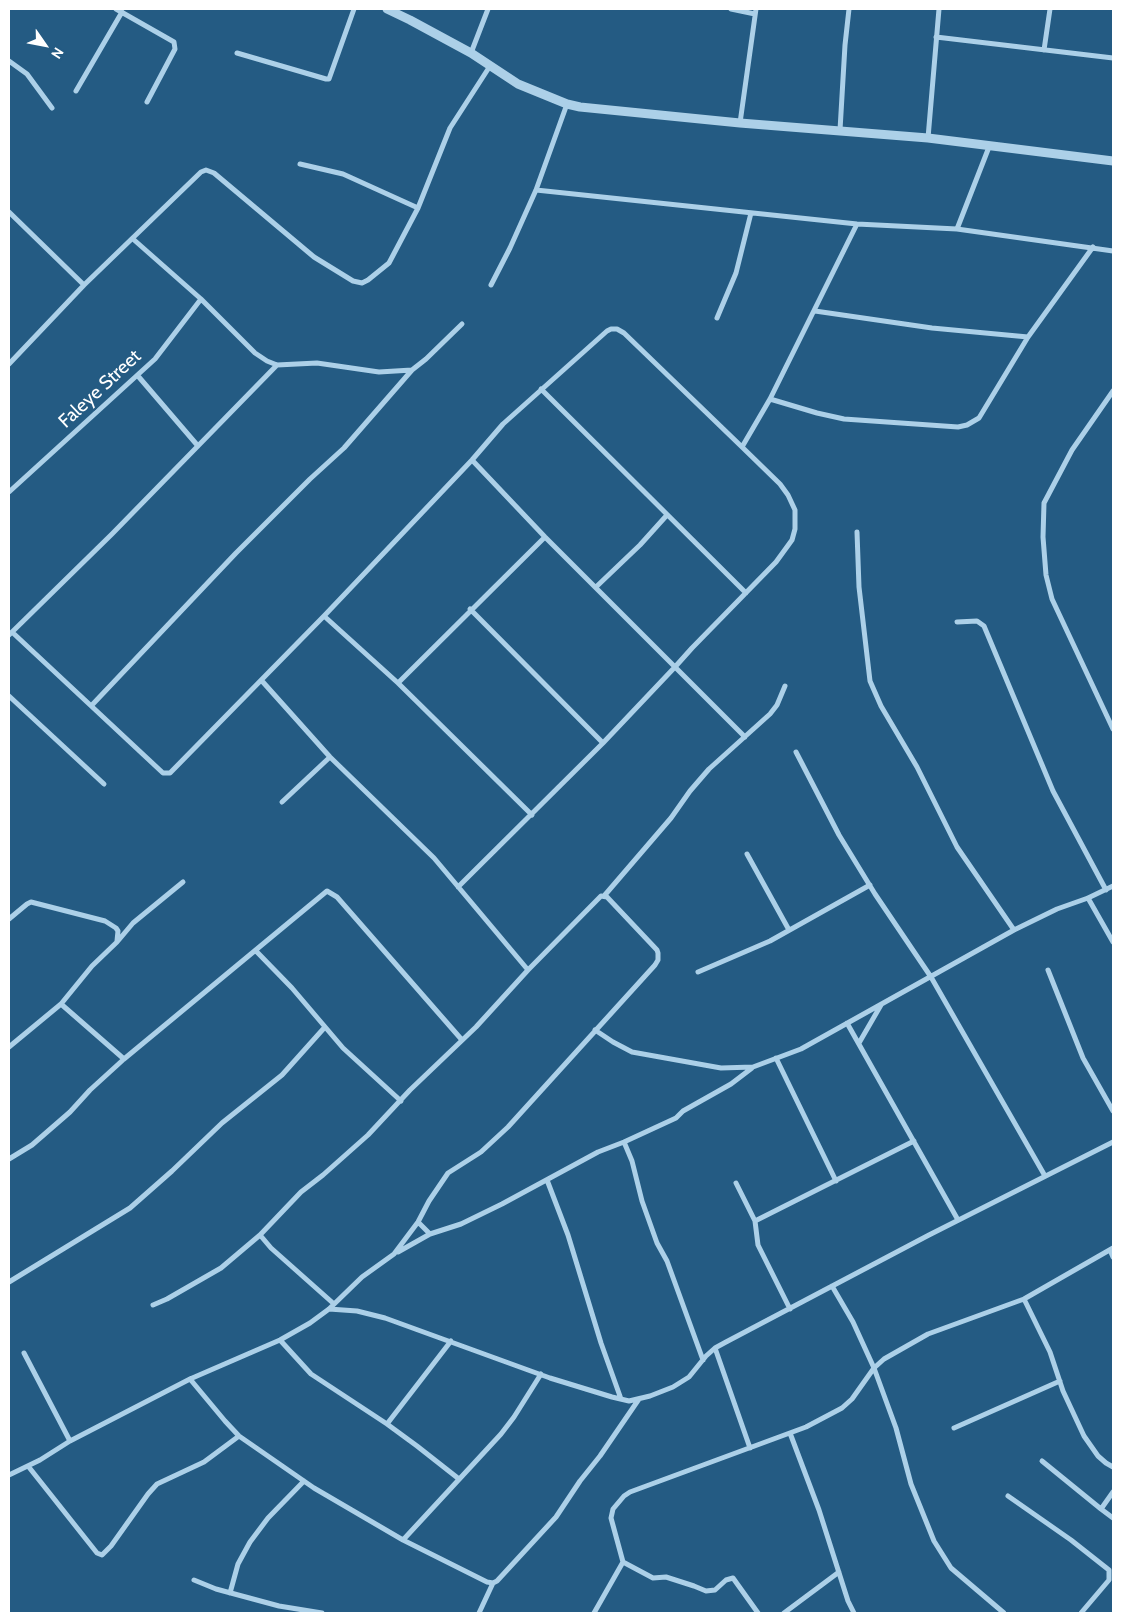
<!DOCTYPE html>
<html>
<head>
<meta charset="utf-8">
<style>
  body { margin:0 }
  #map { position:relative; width:1122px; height:1622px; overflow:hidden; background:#245b83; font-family:Cabin,sans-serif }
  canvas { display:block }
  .frame { position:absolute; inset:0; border:10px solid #fff; pointer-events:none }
  .north { position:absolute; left:20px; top:20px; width:50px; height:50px; -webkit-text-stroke:4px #245b83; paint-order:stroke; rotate:123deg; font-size:14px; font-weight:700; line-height:20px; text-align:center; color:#fff }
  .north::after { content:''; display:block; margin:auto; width:18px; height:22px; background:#fff; clip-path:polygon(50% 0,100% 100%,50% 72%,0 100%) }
</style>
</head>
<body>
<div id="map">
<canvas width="1122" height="1622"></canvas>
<div class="frame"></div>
<div class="north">N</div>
</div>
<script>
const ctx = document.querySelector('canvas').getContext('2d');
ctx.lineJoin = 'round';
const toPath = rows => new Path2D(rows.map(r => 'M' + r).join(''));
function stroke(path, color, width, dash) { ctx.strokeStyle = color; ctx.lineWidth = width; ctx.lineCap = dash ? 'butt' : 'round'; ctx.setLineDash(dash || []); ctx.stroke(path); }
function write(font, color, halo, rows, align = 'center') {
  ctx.font = font + ' Cabin,sans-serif'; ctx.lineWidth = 4; ctx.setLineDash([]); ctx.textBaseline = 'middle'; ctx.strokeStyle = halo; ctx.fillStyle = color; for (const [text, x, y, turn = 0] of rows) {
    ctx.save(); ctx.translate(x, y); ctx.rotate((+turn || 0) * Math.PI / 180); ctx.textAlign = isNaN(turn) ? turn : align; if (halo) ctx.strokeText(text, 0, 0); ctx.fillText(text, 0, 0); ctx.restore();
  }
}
stroke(toPath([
  [116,9,174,42,175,49,147,102],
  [731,9,755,14],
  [936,37,1113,58],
  [1044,50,1050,9],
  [237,53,326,79,329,79,354,9],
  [471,53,488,9],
  [9,61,27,74,52,108],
  [76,91,122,12],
  [740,123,756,9],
  [840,130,845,45,849,9],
  [928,138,939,9],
  [300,164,343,174,418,208],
  [536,190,857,224,957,229,1113,251],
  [9,212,84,285],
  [957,229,989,147],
  [133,239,201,299,255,353,267,361,277,365,317,363,379,372,412,370,426,359,462,324],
  [491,285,510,248,536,190,567,104],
  [815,311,932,328,1028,337],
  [717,318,736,273,751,213],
  [9,364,84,285,201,172,206,170,214,173,314,257,353,281,362,283,368,280,389,263,418,208,450,128,490,66],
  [138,376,198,446],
  [541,389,746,593],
  [1113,391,1072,450,1044,503,1043,537,1046,575,1052,599,1113,729],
  [770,399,817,413,844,419,958,427,967,425,979,418,1028,337,1093,247],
  [472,460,545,537,745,737],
  [9,492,155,359,201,299],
  [857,532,859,587,870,681,881,706,917,767,957,847,1014,930],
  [596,587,640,545,667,515],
  [470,609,603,743],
  [324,616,398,683,532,815],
  [957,622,977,621,984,626,1053,791,1106,890],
  [12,632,163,773,170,773,324,616,472,460,503,424,607,331,611,329,617,329,624,333,742,447,770,399,857,224],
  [9,635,112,534,277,365],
  [262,681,330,757,434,858,528,970],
  [398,683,545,537],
  [9,696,104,784],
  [92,705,236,553,310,479,344,448,412,370],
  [796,752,839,835,875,894,931,977,1045,1176],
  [282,802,330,757],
  [747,854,789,930],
  [458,887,603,743,675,667,692,648,776,562,792,540,795,529,795,510,788,495,780,484,742,447],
  [604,896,671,818,690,791,709,769,770,714,777,705,785,686],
  [1088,898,1113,942],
  [9,919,27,904,31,902,105,921,116,928,118,931,117,941],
  [256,951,292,988,343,1048,401,1101],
  [1048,970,1083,1058,1113,1111],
  [698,972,770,941,870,885],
  [61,1004,124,1059],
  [847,1023,958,1220],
  [595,1030,613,1042,632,1052,721,1068,753,1067,801,1049,1014,930,1057,909,1088,898,1113,886],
  [859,1043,881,1005],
  [9,1047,61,1004,92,966,117,942,133,923,183,882],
  [776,1058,836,1181],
  [624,1142,632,1161,642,1201,657,1243,667,1261,703,1360],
  [9,1159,32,1145,70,1112,90,1090,124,1059,327,891,337,897,462,1040],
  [547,1180,568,1235,601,1343,621,1399],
  [736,1183,755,1221,758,1245,790,1309],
  [755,1221,914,1141],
  [418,1222,430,1234],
  [260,1235,271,1248,334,1304],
  [1110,1250,1113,1257],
  [398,1252,430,1234,461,1224,502,1204,598,1152,624,1142,676,1118,683,1111,731,1084,752,1068],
  [9,1282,130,1208,172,1171,222,1123,282,1075,325,1027],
  [832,1286,853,1322,874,1368,896,1428,911,1484,934,1541,951,1568,1004,1613],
  [1024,1299,1050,1352,1063,1391,1084,1436,1098,1456,1106,1463,1113,1467],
  [329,1309,357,1311,385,1318,550,1378,612,1397,629,1401,650,1396,673,1387,689,1377,706,1356,715,1348,726,1342,929,1235,1113,1142],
  [280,1340,311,1374,387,1424,417,1446,459,1479],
  [715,1348,750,1448],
  [24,1353,70,1441],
  [190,1379,225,1421,239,1436,314,1488,403,1540,487,1582,493,1583],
  [387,1424,451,1341],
  [954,1428,1060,1381],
  [790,1433,819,1510,848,1601,854,1613],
  [1042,1461,1101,1509,1113,1518],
  [28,1466,97,1553,102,1555,111,1546,148,1494,157,1484,204,1462,239,1436],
  [9,1475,40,1460,70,1441,190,1379,280,1340,310,1323,329,1309,362,1277,394,1254,418,1222,429,1201,448,1173,481,1152,508,1127,655,965,658,960,658,953,657,950,607,897,601,896,528,970,476,1027,410,1090,368,1135,323,1175,301,1192,260,1235,221,1268,167,1299,153,1305],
  [1008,1496,1071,1540,1109,1570,1109,1580,1081,1613],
  [1101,1509,1113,1492],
  [403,1540,501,1434,514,1417,541,1374],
  [623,1562,653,1578,666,1577,694,1586,706,1591,715,1590,726,1580,733,1578,758,1613],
  [194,1580,216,1589,279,1606,322,1613],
  [230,1593,238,1564,250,1542,268,1518,304,1481],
  [479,1613,493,1583,497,1581,556,1517,580,1481,600,1456,639,1399],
  [594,1613,623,1562,611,1518,613,1509,624,1496,630,1492,806,1427,842,1408,852,1399,874,1368,884,1359,928,1334,1024,1299,1113,1248],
  [784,1613,839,1572]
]), '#acd0e8', 5);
stroke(toPath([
  [387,9,410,20,471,53,518,84,567,104,580,107,740,123,928,138,1113,161]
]), '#acd0e8', 9);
write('19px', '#fff', '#245b83', [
  ["Faleye Street",100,389,-43]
]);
</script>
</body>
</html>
